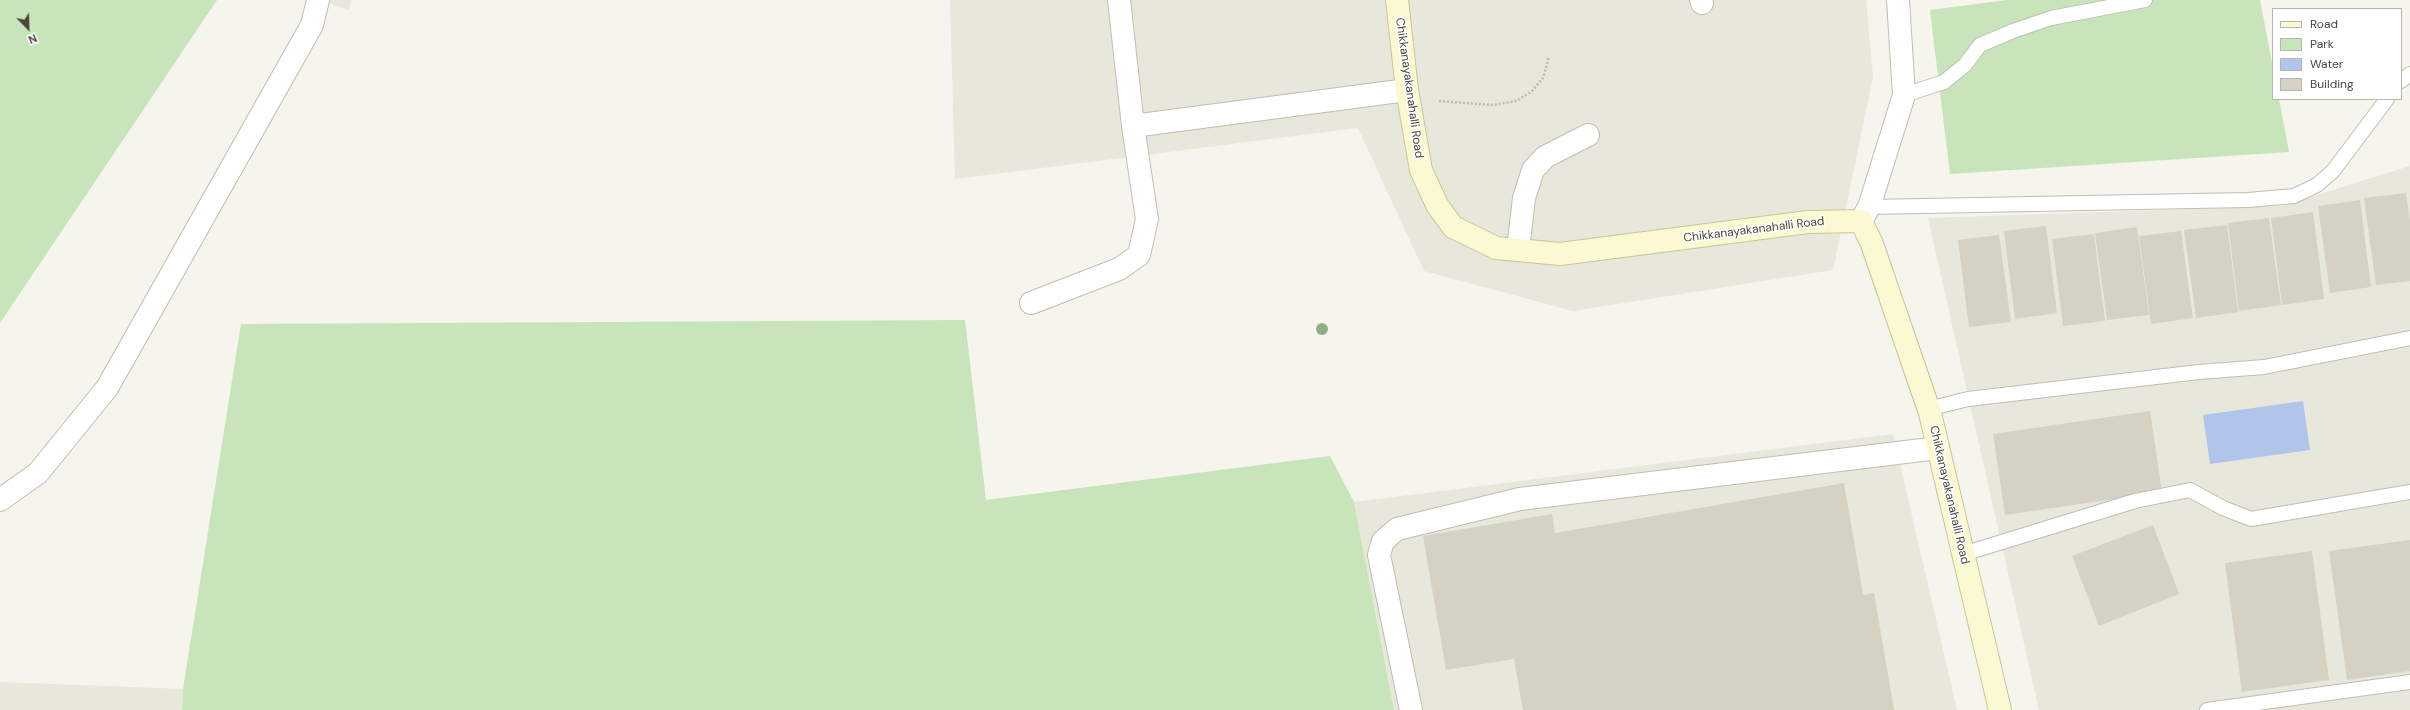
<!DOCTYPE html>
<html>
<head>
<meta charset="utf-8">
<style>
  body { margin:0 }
  #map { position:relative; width:2410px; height:710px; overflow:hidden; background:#f5f4ed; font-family:"DM Sans",sans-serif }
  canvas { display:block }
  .legend { position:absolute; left:2272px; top:8px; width:130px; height:92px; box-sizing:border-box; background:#fff; border:1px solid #b6b5b1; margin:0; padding:5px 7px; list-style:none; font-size:12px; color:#49473b }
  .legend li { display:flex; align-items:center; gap:8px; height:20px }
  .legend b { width:20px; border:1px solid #b6b5b1 }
  .north { position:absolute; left:8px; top:8px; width:40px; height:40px; -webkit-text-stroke:3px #fff; paint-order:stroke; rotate:157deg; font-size:11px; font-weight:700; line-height:16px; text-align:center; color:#49473b }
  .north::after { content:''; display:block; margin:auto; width:14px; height:18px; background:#49473b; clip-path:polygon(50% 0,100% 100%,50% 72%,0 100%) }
</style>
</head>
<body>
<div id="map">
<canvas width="2410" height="710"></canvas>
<ul class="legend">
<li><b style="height:5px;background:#faf9d2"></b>Road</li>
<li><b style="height:11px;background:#c7e4ba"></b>Park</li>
<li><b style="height:11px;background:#b0c5ea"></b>Water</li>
<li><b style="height:11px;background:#d5d2c3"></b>Building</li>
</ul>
<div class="north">N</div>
</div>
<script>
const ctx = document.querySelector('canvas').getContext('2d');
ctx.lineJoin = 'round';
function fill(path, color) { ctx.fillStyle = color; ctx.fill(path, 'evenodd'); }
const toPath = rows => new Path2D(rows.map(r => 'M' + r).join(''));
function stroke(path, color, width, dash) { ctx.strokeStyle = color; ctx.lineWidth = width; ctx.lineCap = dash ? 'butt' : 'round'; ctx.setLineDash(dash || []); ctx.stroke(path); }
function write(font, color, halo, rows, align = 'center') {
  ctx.font = font + ' "DM Sans",sans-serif'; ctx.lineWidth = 3; ctx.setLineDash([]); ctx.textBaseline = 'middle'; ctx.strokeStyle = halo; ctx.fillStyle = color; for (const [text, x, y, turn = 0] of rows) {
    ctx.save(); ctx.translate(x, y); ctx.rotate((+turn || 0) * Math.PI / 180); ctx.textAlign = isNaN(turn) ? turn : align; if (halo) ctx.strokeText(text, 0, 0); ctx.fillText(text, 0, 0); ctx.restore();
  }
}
fill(toPath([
  [319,0,351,0,349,10],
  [950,0,1866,0,1873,77,1833,270,1573,311,1424,271,1358,128,955,179],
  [2410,166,2410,710,2039,710,1928,218,2281,206],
  [1893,434,1957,710,1394,710,1354,502],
  [0,682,183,689,182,710,0,710]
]), '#e8e7db');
fill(toPath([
  [0,0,217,0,0,323],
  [2007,0,2260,0,2273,68,2273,99,2279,99,2289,152,1950,174,1930,10],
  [965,320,986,500,1330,456,1354,502,1394,710,182,710,183,689,241,324]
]), '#c7e4ba');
fill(toPath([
  [2303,401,2310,450,2210,464,2203,415]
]), '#b0c5ea');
fill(toPath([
  [2406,193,2410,222,2410,281,2376,285,2364,198],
  [2360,200,2371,287,2330,293,2318,206],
  [2313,212,2324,299,2282,305,2271,218],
  [2269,218,2281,305,2239,311,2228,223],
  [2227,225,2238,312,2196,318,2184,230],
  [2046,226,2057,313,2015,319,2004,231],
  [2137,227,2149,315,2107,320,2095,233],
  [2181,231,2193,318,2151,324,2139,236],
  [2094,234,2105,321,2063,326,2052,239],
  [1999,235,2011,322,1969,327,1958,240],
  [2150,411,2162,492,2005,515,1993,434],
  [1844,483,1863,595,1874,593,1894,710,1523,710,1514,659,1446,670,1423,536,1552,514,1555,533],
  [2153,525,2179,594,2099,626,2072,556],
  [2410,540,2410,671,2347,680,2329,551],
  [2312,551,2329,680,2242,692,2225,563]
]), '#d5d2c3');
const service = toPath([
  [2401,81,2410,74],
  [1904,95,1944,82,1965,65,1980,45,2013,31,2051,18,2145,0],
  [1869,207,2248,200,2294,196,2317,185,2333,171,2387,99],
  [1928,409,1968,399,2199,372,2264,367,2410,338],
  [1963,554,2135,501,2190,490,2223,508,2251,519,2410,492],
  [2207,710,2410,682]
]);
const minor = toPath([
  [1701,0,1702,3],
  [1133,126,1407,90],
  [1861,221,1869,207,1904,95,1898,0],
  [1518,250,1524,198,1533,170,1545,157,1588,135],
  [1031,303,1119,269,1139,255,1147,219,1133,126,1119,0],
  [0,500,38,473,107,388,312,25,318,0],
  [1411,710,1379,555,1383,541,1397,529,1520,499,1938,448]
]);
const secondary = toPath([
  [1397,0,1407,90,1421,170,1437,205,1453,227,1496,248,1560,254,1808,222,1861,221,1872,244,1930,413,2000,710]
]);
stroke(service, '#c0beb0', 16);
stroke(minor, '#c0beb0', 24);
stroke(secondary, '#c7c59a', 24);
stroke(toPath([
  [1439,101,1493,105,1516,101,1531,92,1543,78,1549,57]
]), '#c0bca2', 2.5, [2, 2]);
stroke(service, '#fff', 14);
stroke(minor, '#fff', 22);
stroke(secondary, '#faf9d2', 22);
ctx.fillStyle = '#8faf87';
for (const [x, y] of [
  [1322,329]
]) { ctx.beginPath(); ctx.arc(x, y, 6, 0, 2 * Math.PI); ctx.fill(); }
write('12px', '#49473b', '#fff', [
  ["Chikkanayakanahalli Road",1409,88,82],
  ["Chikkanayakanahalli Road",1754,230,-7],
  ["Chikkanayakanahalli Road",1949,495,77]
]);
</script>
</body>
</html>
